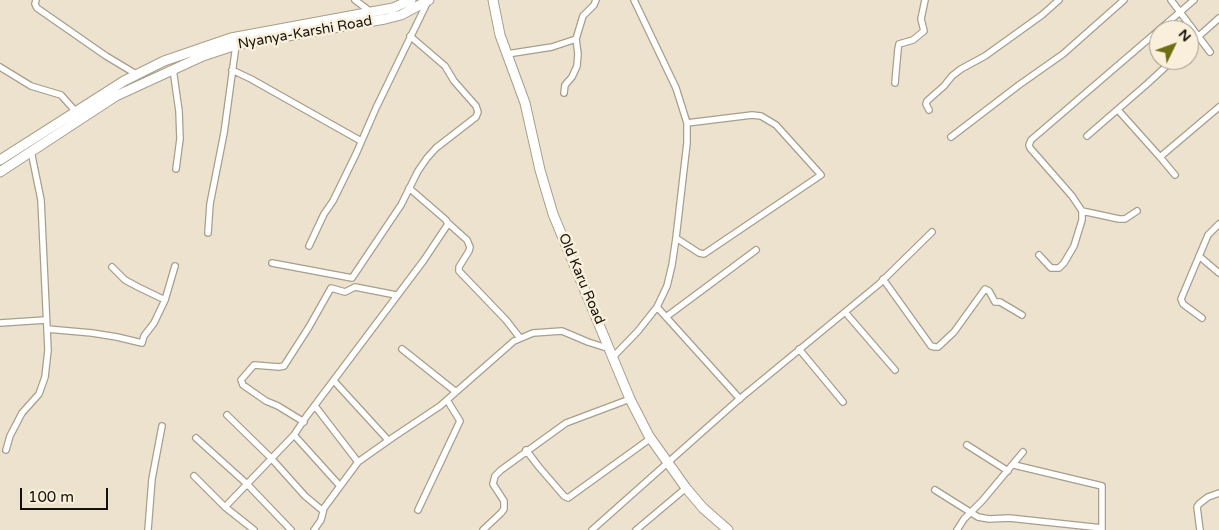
<!DOCTYPE html>
<html>
<head>
<meta charset="utf-8">
<style>
  body { margin:0 }
  #map { position:relative; width:1219px; height:530px; overflow:hidden; background:#ece2ce; font-family:"Varela Round",sans-serif }
  canvas { display:block }
  .north { position:absolute; left:1149px; top:20px; width:50px; height:50px; box-sizing:border-box; background:#f9efdb; border:1px solid #9e9788; border-radius:50%; rotate:48deg; font-size:14px; font-weight:700; line-height:20px; text-align:center; color:#15120b }
  .north::after { content:''; display:block; margin:auto; width:18px; height:22px; background:#6e6f12; clip-path:polygon(50% 0,100% 100%,50% 72%,0 100%) }
  .scale { position:absolute; left:20px; top:488px; width:88px; height:22px; box-sizing:border-box; border:2px solid #15120b; border-top:0; padding-left:6px; font-size:15px; line-height:18px; white-space:nowrap; color:#15120b; -webkit-text-stroke:4px #f9efdb; paint-order:stroke }
</style>
</head>
<body>
<div id="map">
<canvas width="1219" height="530"></canvas>
<div class="north">N</div>
<div class="scale">100 m</div>
</div>
<script>
const ctx = document.querySelector('canvas').getContext('2d');
ctx.lineJoin = 'round';
const toPath = rows => new Path2D(rows.map(r => 'M' + r).join(''));
function stroke(path, color, width, dash) { ctx.strokeStyle = color; ctx.lineWidth = width; ctx.lineCap = dash ? 'butt' : 'round'; ctx.setLineDash(dash || []); ctx.stroke(path); }
function write(font, color, halo, rows, align = 'center') {
  ctx.font = font + ' "Varela Round",sans-serif'; ctx.lineWidth = 5; ctx.setLineDash([]); ctx.textBaseline = 'middle'; ctx.strokeStyle = halo; ctx.fillStyle = color; for (const [text, x, y, turn = 0] of rows) {
    ctx.save(); ctx.translate(x, y); ctx.rotate((+turn || 0) * Math.PI / 180); ctx.textAlign = isNaN(turn) ? turn : align; if (halo) ctx.strokeText(text, 0, 0); ctx.fillText(text, 0, 0); ctx.restore();
  }
}
const street = toPath([
  [36,0,35,4,37,8,106,56,136,74],
  [355,0,371,12],
  [1171,0,1210,52],
  [1189,45,1219,18],
  [507,54,552,47,576,39],
  [0,67,31,86,61,95,77,113],
  [173,69,179,111,180,139,176,169],
  [232,70,251,79,361,141],
  [895,83,898,49,899,44,913,40,924,31,921,19,925,0],
  [564,93,565,85,572,77,577,66,578,54,576,39,583,16,594,5,596,0],
  [929,110,926,104,927,101,944,86,952,76,961,69,985,56,1042,15,1059,0],
  [1118,110,1160,157,1219,107],
  [1087,136,1147,84,1173,60],
  [951,137,1019,85,1063,54,1124,0],
  [1160,157,1175,175],
  [1082,211,1119,219,1125,219,1137,211],
  [448,223,467,240,470,247,469,251,459,267,459,271,506,320,520,338],
  [208,233,210,204,224,133,236,45],
  [676,238,699,253,704,254,821,175,776,125,761,116,752,115,687,123],
  [309,246,324,214,333,201,356,154,376,108,427,3],
  [1039,255,1051,268,1059,268,1064,263,1074,246,1082,220,1082,211,1072,196,1030,148,1029,145,1031,140,1194,0],
  [1199,256,1219,273],
  [272,263,352,278,401,205,418,171,427,158,436,148,476,117,478,112,476,106,454,81,445,66,410,36],
  [112,267,125,280,138,287,165,300],
  [883,279,931,346,935,347,938,347,954,332,985,289,989,291,995,302,1000,302,1022,315],
  [657,307,740,399],
  [845,312,895,370],
  [666,317,756,250],
  [1202,318,1183,304,1181,299,1208,235,1219,224],
  [0,323,46,320],
  [47,329,92,333,117,337,142,343,144,336,154,323,165,300,175,266],
  [402,349,456,392],
  [799,349,843,402],
  [613,357,638,331,657,307,667,286,672,265,676,238,687,143,687,123,676,88,634,0],
  [334,381,388,440],
  [315,406,358,462],
  [227,415,271,458,305,496,323,511],
  [304,422,278,406,266,401,243,385,241,380,254,365,279,367,284,366,309,327,331,288,345,292,355,287,396,295],
  [294,435,340,486],
  [196,438,247,484,291,530],
  [967,445,1008,471],
  [6,450,10,436,22,413,39,394,45,377,48,350,41,200,31,151],
  [526,450,539,467,564,496,568,498,651,438],
  [1014,465,1102,486,1102,530],
  [194,476,225,507,254,530],
  [935,490,978,517,989,519,1009,518,1102,528],
  [225,507,294,435,306,417,424,260,448,224,446,220,409,188],
  [418,510,460,421,447,400],
  [148,530,152,479,162,426],
  [314,530,321,520,324,508,358,462,392,438,440,406,514,341,533,333,562,331,588,342,610,349],
  [483,530,501,513,504,509,504,501,493,484,495,476,501,470,566,423,630,399],
  [592,530,737,401,879,284,932,232],
  [636,530,686,488],
  [957,530,964,519,982,501,1023,452],
  [1200,530,1197,507,1199,504,1208,497,1219,493]
]);
const primary = toPath([
  [493,0,500,35,525,103,540,170,553,214,630,399,649,436,686,488,703,508,728,530],
  [0,160,124,81,164,61,231,38,393,8,411,0],
  [0,172,116,96,203,56,236,45,385,19,401,15,429,0]
]);
stroke(street, '#a79f8c', 8);
stroke(primary, '#a79f8c', 11);
stroke(street, '#fff', 5.5);
stroke(primary, '#fff', 9);
write('14px', '#15120b', '#f9efdb', [
  ["Nyanya-Karshi Road",305,33,-10],
  ["Old Karu Road",581,279,67]
]);
</script>
</body>
</html>
